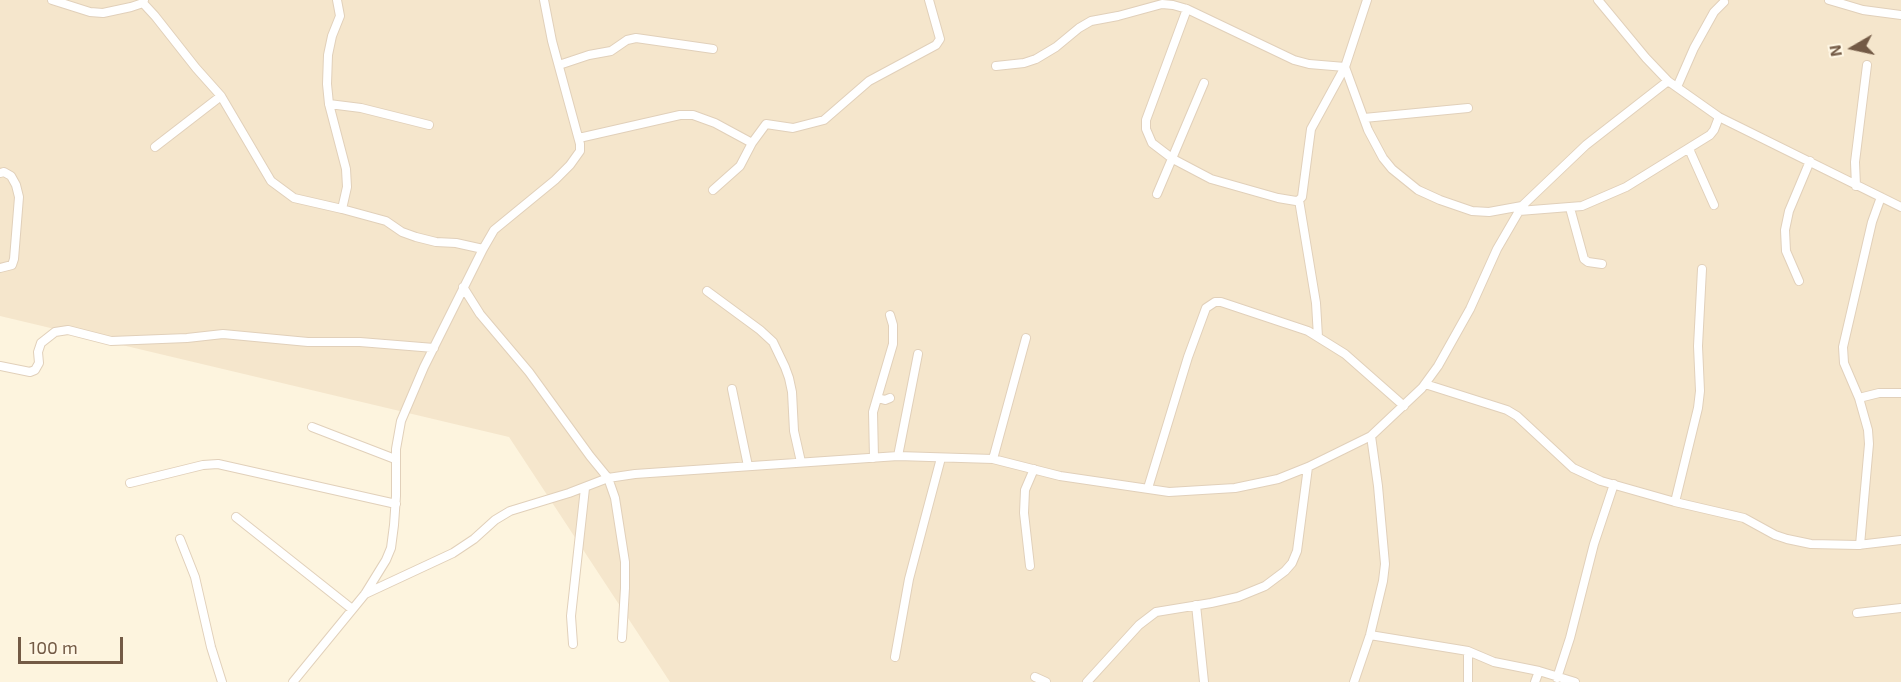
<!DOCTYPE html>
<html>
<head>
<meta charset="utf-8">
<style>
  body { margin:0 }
  #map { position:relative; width:1901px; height:682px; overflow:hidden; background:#fdf4de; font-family:"Exo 2",sans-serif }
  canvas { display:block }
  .north { position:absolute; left:1823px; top:18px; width:60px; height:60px; -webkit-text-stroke:4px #fff7e5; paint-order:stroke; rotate:261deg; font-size:16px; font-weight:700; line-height:24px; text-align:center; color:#735a45 }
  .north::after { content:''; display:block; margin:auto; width:21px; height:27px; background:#735a45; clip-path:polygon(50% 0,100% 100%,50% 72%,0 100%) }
  .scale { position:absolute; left:18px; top:637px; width:105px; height:27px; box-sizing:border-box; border:3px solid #735a45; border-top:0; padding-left:8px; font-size:18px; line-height:21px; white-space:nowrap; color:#735a45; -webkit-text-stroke:4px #fff7e5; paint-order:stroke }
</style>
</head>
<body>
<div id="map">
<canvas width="1901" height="682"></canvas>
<div class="north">N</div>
<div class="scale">100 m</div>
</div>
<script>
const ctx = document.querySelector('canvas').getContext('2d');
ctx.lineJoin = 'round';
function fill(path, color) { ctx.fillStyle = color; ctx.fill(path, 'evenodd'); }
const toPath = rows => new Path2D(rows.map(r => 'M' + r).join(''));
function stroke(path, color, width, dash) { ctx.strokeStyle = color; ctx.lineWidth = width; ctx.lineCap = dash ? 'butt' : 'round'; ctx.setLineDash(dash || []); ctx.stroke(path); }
fill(toPath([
  [0,0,1901,0,1901,682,670,682,509,437,0,316]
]), '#f5e6cc');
const street = toPath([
  [52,0,90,12,103,13,131,7,143,3,144,0],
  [337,0,340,16,332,36,328,55,327,84,329,104,346,169,347,187,342,209],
  [1598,0,1646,58,1668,81,1719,117,1901,207],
  [1829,0,1863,10,1901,15],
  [143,3,155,16,196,68,221,96,271,181,294,198,342,209,386,221,402,232,416,237,436,242,456,243,483,249],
  [1187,9,1146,120,1146,129,1152,143,1173,159,1211,179,1278,198,1296,201,1299,200],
  [559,65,589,55,611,51,627,40,636,38,713,49],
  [996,66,1024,63,1036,59,1056,47,1079,28,1091,21,1118,16,1162,4,1173,5,1187,9,1294,60,1309,64,1345,67,1368,130,1383,158,1392,169,1418,190,1440,200,1472,211,1489,212,1522,206],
  [1677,87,1694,48,1714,12,1724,2],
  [329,104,361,108,429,125],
  [1364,118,1468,108],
  [579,138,680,115,693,115,715,123,752,143],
  [155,147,221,96],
  [1689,149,1714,205],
  [0,173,4,172,11,176,16,185,19,197,14,259,12,265,0,268],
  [1856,186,1855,162,1867,65],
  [713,190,740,166,752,143,766,124,793,128,824,120,869,81,936,45,940,39,929,0],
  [1157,194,1204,83],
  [1570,208,1584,259,1588,262,1602,264],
  [1519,211,1582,206,1626,187,1710,135,1714,130,1719,117],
  [1799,281,1786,251,1785,230,1789,211,1810,161],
  [463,287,480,314,529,372,590,456,608,478,615,498,625,562,625,588,622,638],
  [707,291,760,330,773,342,785,367,789,378,792,392,794,431,801,462],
  [1318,337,1316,303,1299,200,1302,197,1311,129,1345,67,1367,0],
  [0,366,30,372,35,370,39,363,38,352,41,343,55,332,68,330,111,341,187,338,223,334,308,342,360,342,434,348],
  [1425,384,1507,410,1517,416,1573,468,1601,481,1675,502,1744,518,1775,535,1787,539,1811,544,1858,545,1901,540],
  [732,389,748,466],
  [878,398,885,400,890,398],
  [1859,398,1879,393,1901,393],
  [312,427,395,459],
  [898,456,918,354],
  [874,458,873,412,893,344,893,325,890,315],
  [993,459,1026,338],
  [130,483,203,465,218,464,396,504],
  [1148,488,1188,357,1206,308,1215,302,1221,302,1308,331,1345,354,1404,406],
  [1675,502,1698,408,1700,391,1698,346,1702,269],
  [236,517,352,609],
  [180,539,195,577,211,647,222,682],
  [1860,545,1869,444,1868,430,1859,398,1844,363,1843,347,1872,222,1881,197],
  [1030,566,1024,513,1025,490,1034,469],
  [365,594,453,553,474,539,495,520,510,511,569,493,608,478,635,474,898,456,993,459,1060,476,1169,492,1235,488,1278,479,1308,467,1371,436,1422,388,1438,366,1470,309,1497,249,1522,206,1586,145,1668,81],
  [1196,605,1204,682],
  [1857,613,1901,608],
  [1370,635,1468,651,1494,662,1539,671,1575,682],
  [573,644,571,616,585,488],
  [1468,651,1468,682],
  [895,657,909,579,941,458],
  [1035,677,1046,682],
  [1557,678,1570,638,1594,544,1614,484],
  [293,682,365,594,386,560,391,548,394,525,396,496,396,449,401,421,424,367,483,249,494,230,555,180,570,165,580,151,580,144,552,41,544,0],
  [1087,682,1139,625,1156,612,1211,603,1238,597,1265,586,1285,571,1292,563,1297,551,1308,467],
  [1354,682,1370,635,1383,581,1385,564,1378,486,1371,436],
  [1535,682,1539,671]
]);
stroke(street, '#e1d0ba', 10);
stroke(street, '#fff', 8);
</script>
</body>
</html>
